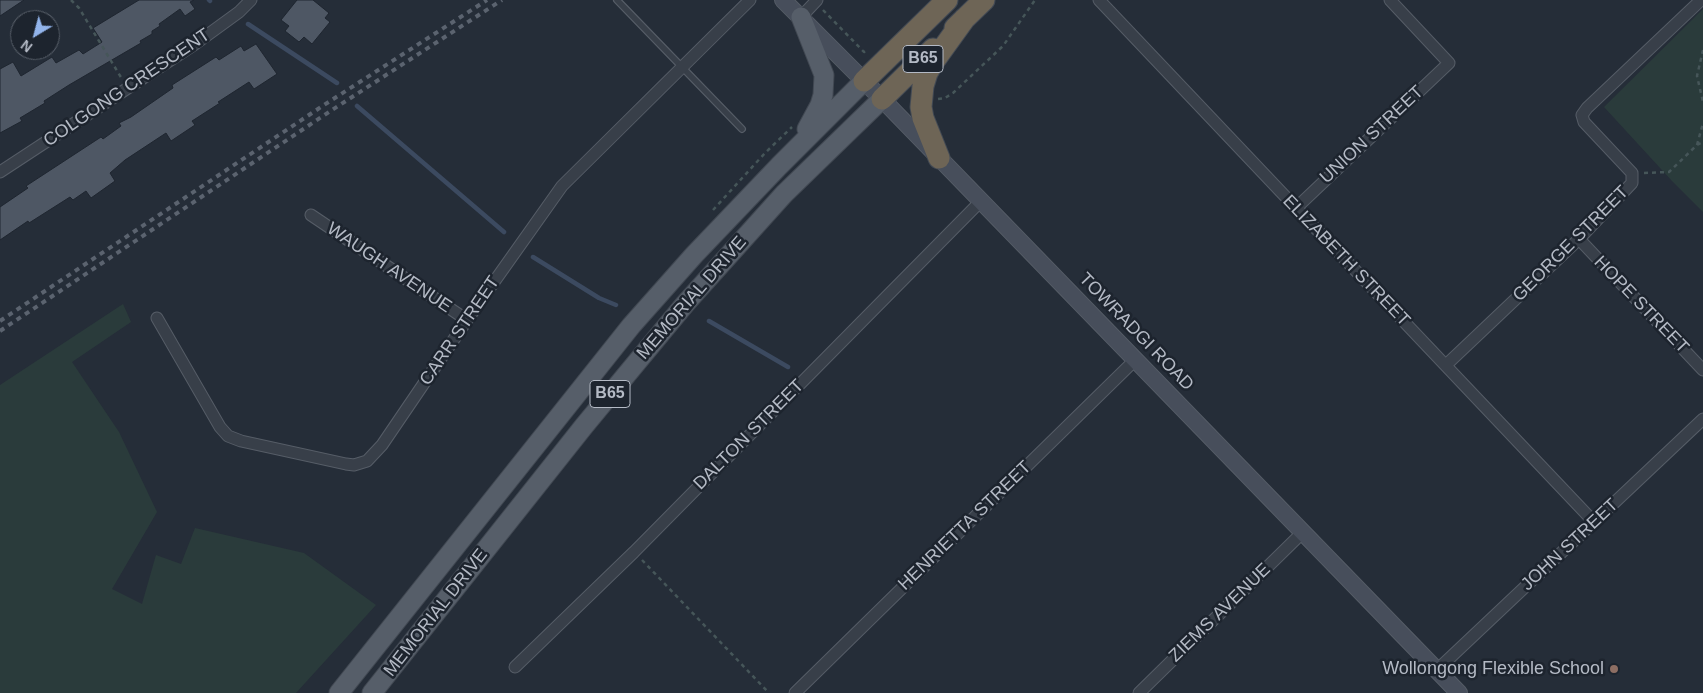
<!DOCTYPE html>
<html>
<head>
<meta charset="utf-8">
<style>
  body { margin:0 }
  #map { position:relative; width:1703px; height:693px; overflow:hidden; background:#252d38; font-family:Helvetica,sans-serif }
  canvas { display:block }
  .north { position:absolute; left:10px; top:10px; width:50px; height:50px; box-sizing:border-box; background:#1d242e; border:1px solid #59606a; border-radius:50%; rotate:217deg; font-size:14px; font-weight:700; line-height:20px; text-align:center; color:#b4bac5 }
  .north::after { content:''; display:block; margin:auto; width:18px; height:22px; background:#92b4eb; clip-path:polygon(50% 0,100% 100%,50% 72%,0 100%) }
</style>
</head>
<body>
<div id="map">
<canvas width="1703" height="693"></canvas>
<div class="north">N</div>
</div>
<script>
const ctx = document.querySelector('canvas').getContext('2d');
ctx.lineJoin = 'round';
function fill(path, color) { ctx.fillStyle = color; ctx.fill(path, 'evenodd'); }
const toPath = rows => new Path2D(rows.map(r => 'M' + r).join(''));
function stroke(path, color, width, dash) { ctx.strokeStyle = color; ctx.lineWidth = width; ctx.lineCap = dash ? 'butt' : 'round'; ctx.setLineDash(dash || []); ctx.stroke(path); }
function write(font, color, halo, rows, align = 'center') {
  ctx.font = font + ' Helvetica,sans-serif'; ctx.lineWidth = 5; ctx.setLineDash([]); ctx.textBaseline = 'middle'; ctx.strokeStyle = halo; ctx.fillStyle = color; for (const [text, x, y, turn = 0] of rows) {
    ctx.save(); ctx.translate(x, y); ctx.rotate((+turn || 0) * Math.PI / 180); ctx.textAlign = isNaN(turn) ? turn : align; if (halo) ctx.strokeText(text, 0, 0); ctx.fillText(text, 0, 0); ctx.restore();
  }
}
fill(toPath([
  [1703,9,1703,212,1672,181,1604,107],
  [123,304,131,322,72,362,119,432,157,512,112,589,142,604,156,555,181,564,195,528,304,553,376,605,296,693,0,693,0,385]
]), '#2a3b3b');
stroke(toPath([
  [209,0,210,1],
  [248,24,337,83],
  [357,106,504,232],
  [533,257,599,298,616,305],
  [709,321,788,367]
]), '#3c4a60', 4.5);
const building = toPath([
  [0,0,24,0,0,16,0,0],
  [139,0,194,0,190,2,195,9,185,16,180,9,159,24,160,26,152,31,152,34,140,41,141,43,69,85,44,101,45,103,20,118,22,121,0,133,0,69,13,62,21,76,52,57,56,63,79,50,83,54,102,42,93,28,139,0],
  [297,0,313,0,329,13,325,18,330,22,312,44,304,37,299,42,285,31,289,26,281,20,297,0],
  [256,44,277,74,254,89,249,82,218,102,220,103,192,121,195,125,171,141,166,133,125,160,110,173,115,181,91,198,86,191,73,200,70,197,29,223,28,221,0,240,0,207,28,188,26,186,101,137,103,139,121,126,119,123,131,117,173,88,172,85,216,57,219,60,241,46,244,51,256,44]
]);
fill(building, '#4e5764');
stroke(building, '#1f2630', 1);
const service = toPath([
  [617,0,742,129]
]);
const minor = toPath([
  [1099,0,1594,522],
  [801,17,817,0],
  [0,172,195,44,239,12,251,0],
  [1296,208,1449,63,1390,0],
  [311,215,467,320],
  [1579,239,1703,370],
  [157,318,220,427,228,436,241,441,346,464,354,465,367,461,382,445,467,320,562,186,750,0],
  [1446,365,1579,239,1632,183,1632,173,1584,122,1582,115,1587,108,1701,0],
  [515,667,634,552,981,201],
  [1437,670,1703,419],
  [795,693,1135,360],
  [1139,693,1302,533]
]);
const secondary = toPath([
  [783,0,882,99,1459,693]
]);
const primary = toPath([
  [801,17,824,75,823,95,820,105,807,129],
  [339,693,631,326,694,255,779,166,864,81],
  [372,693,584,426,685,304,784,194,882,99]
]);
const motorway = toPath([
  [955,28,984,0],
  [864,81,947,0],
  [882,99,933,49],
  [939,158,923,118,921,107,923,86,927,73,934,61,965,18]
]);
stroke(service, '#565d67', 8);
stroke(minor, '#565d67', 13);
stroke(secondary, '#565d67', 18);
stroke(primary, '#414852', 21);
stroke(motorway, '#434a54', 23);
stroke(toPath([
  [71,0,79,8,122,79],
  [823,10,864,52,869,51],
  [1703,50,1697,76,1703,102],
  [938,99,945,98,953,93,1003,46,1035,0],
  [1697,145,1703,123],
  [1644,173,1669,172,1697,145,1703,142],
  [713,210,765,153,792,127],
  [642,560,769,693]
]), '#465659', 2.5, [4, 4]);
stroke(service, '#383f49', 5.5);
stroke(minor, '#383f49', 11);
stroke(secondary, '#474e5b', 16);
stroke(primary, '#565e69', 19);
stroke(motorway, '#6e6556', 21);
stroke(toPath([
  [0,321,324,105,487,0],
  [0,331,332,110,502,0]
]), '#5b636f', 4, [5, 5]);
for (const [x, y, r, color] of [
  [1614,669,5,"#8d6e63"]
]) { const dot = new Path2D(); dot.arc(x, y, r, 0, 2 * Math.PI); ctx.fillStyle = color; ctx.fill(dot); stroke(dot, '#1d242e', 2); }
for (const [x, y, w] of [
  [923,59,40],
  [610,394,40]
]) { const box = new Path2D(); box.roundRect(x - w / 2, y - 13.5, w, 27, 4); ctx.fillStyle = '#1d242e'; ctx.fill(box); stroke(box, '#b4bac5', 1); }
write('bold 16px', '#b4bac5', null, [
  ["B65",923,59],
  ["B65",610,394]
]);
write('18px', '#b4bac5', '#1d242e', [
  ["COLGONG CRESCENT",127,88,-34],
  ["UNION STREET",1372,135,-43],
  ["GEORGE STREET",1571,244,-45],
  ["ELIZABETH STREET",1346,261,46],
  ["WAUGH AVENUE",389,268,34],
  ["MEMORIAL DRIVE",692,298,-49],
  ["HOPE STREET",1641,305,46],
  ["CARR STREET",460,331,-56],
  ["TOWRADGI ROAD",1136,332,46],
  ["DALTON STREET",749,435,-45],
  ["HENRIETTA STREET",965,526,-44],
  ["JOHN STREET",1570,545,-43],
  ["MEMORIAL DRIVE",436,613,-52],
  ["ZIEMS AVENUE",1220,613,-44]
]);
write('18px', '#b4bac5', '#1d242e', [
  ["Wollongong Flexible School",1604,669]
], 'right');
</script>
</body>
</html>
